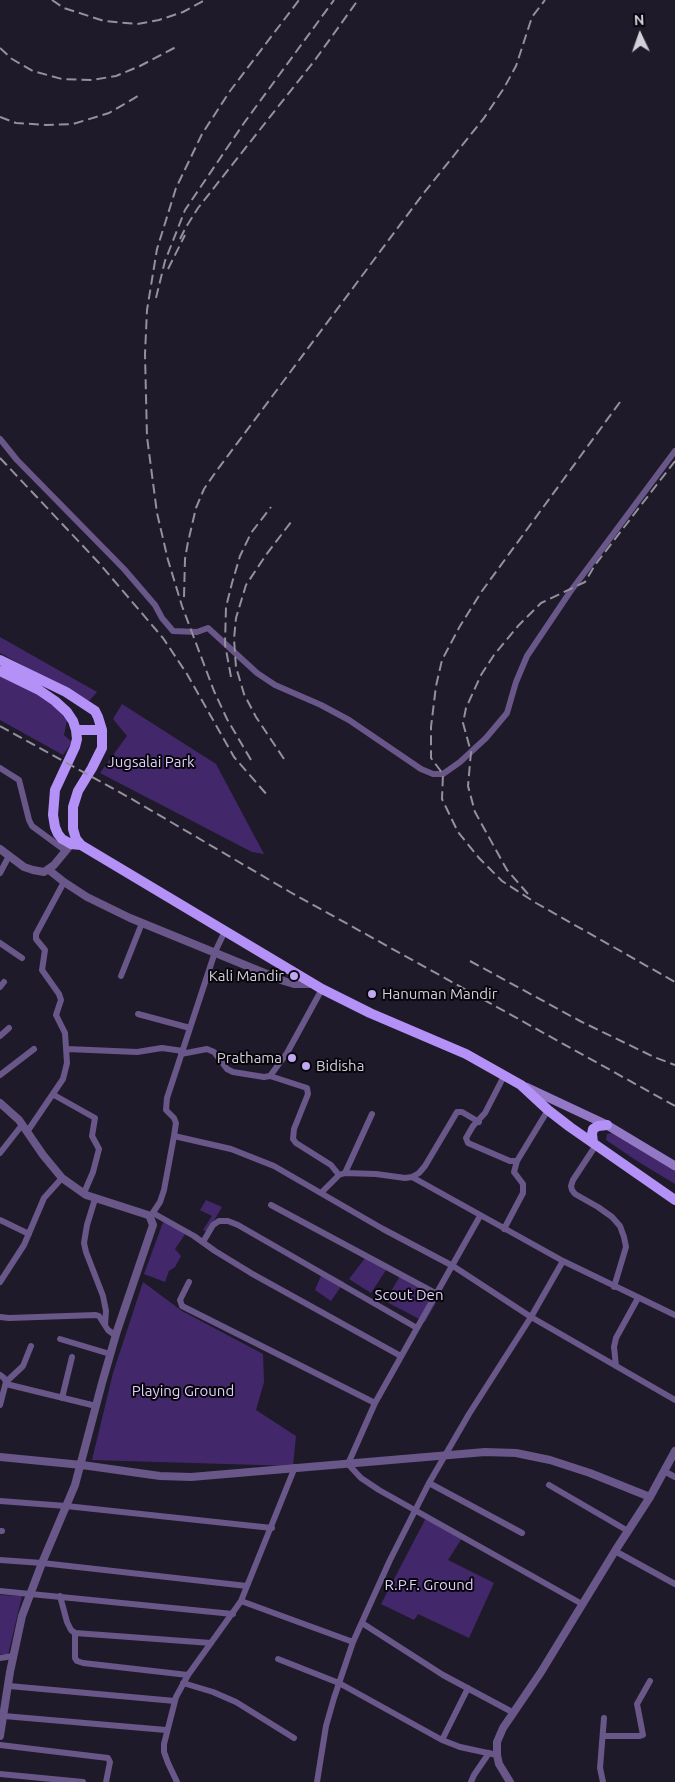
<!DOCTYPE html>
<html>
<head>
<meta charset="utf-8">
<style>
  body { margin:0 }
  #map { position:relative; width:675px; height:1782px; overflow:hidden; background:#1f1a29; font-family:Ubuntu,sans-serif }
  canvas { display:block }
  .north { position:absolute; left:615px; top:10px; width:50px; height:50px; -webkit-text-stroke:4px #08060c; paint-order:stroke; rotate:357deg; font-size:14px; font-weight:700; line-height:20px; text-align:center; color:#d3d0da }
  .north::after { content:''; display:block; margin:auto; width:18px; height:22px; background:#d3d0da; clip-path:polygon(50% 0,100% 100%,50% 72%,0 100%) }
</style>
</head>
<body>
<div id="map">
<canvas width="675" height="1782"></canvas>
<div class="north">N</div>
</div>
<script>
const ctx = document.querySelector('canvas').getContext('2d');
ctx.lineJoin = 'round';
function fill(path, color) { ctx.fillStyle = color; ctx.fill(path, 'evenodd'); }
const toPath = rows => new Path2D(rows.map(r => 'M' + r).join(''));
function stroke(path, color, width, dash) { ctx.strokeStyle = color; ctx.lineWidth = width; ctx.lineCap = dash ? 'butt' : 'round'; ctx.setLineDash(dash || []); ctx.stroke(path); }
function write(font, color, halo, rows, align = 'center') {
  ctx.font = font + ' Ubuntu,sans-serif'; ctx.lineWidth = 4; ctx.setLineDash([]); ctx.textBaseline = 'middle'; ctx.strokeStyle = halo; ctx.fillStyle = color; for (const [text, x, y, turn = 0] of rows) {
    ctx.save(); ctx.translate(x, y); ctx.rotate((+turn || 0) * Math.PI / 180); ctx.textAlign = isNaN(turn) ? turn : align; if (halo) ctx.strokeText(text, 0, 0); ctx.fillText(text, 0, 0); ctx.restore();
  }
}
fill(toPath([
  [0,637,97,692,89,701,0,653],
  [0,674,44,697,68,715,64,735,72,742,63,755,0,720],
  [122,704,216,764,264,854,252,852,100,773,127,736,113,719],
  [613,1133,675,1171,675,1184,637,1161,606,1140,607,1134],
  [206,1200,222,1207,207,1232,203,1230,212,1216,200,1210],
  [165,1217,188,1230,175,1249,181,1256,175,1267,169,1271,165,1282,144,1274],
  [366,1257,386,1270,371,1293,349,1279],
  [323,1271,344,1282,331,1301,315,1290],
  [402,1273,441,1294,425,1322,385,1301],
  [143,1282,182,1311,263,1354,264,1382,256,1410,296,1436,293,1466,92,1460,113,1373],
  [426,1518,462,1538,448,1560,494,1583,469,1638,418,1614,414,1620,381,1604],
  [0,1595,22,1596,8,1655,0,1654]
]), '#42286a');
stroke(toPath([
  [0,439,17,460,124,569,155,605,162,618,173,631,197,632,208,628,257,673,275,685,321,705,349,720,421,769,433,774,443,774,460,762,486,738,507,713,516,682,527,656,570,592,675,451],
  [0,768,19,780,29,820,32,826,66,851],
  [0,873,9,856],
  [0,943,22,958],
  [121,976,142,923],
  [0,987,4,982],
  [138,1014,190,1028],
  [0,1036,9,1028],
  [67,1049,137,1052,162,1048,183,1051],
  [181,1054,207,1049,214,1052,227,1069,233,1072,264,1077,270,1076,287,1053,322,989],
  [0,1075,34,1049],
  [270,1076,307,1088,308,1094,294,1129,293,1139,296,1143,331,1165,339,1175],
  [504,1076,485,1113,473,1126,466,1138,468,1143,510,1161,517,1161,548,1110],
  [54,1095,95,1118,92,1136,99,1149,93,1172,84,1193],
  [27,1132,63,1079,67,1063,65,1033,56,1015,61,1000,59,994,42,970,45,950,36,939,36,934,64,882],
  [174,1136,231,1149,274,1166,383,1229,453,1266,531,1317,675,1400],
  [596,1145,573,1180,571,1186,572,1190,575,1194,598,1207,612,1217,620,1226,624,1237,626,1247,614,1287],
  [0,1153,22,1125],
  [345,1173,372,1114],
  [412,1177,563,1261,675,1315],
  [321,1193,339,1175,345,1173,376,1174,405,1178,412,1177,419,1173,425,1166,457,1112,462,1112,479,1122],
  [95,1199,87,1225,84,1243,86,1252,103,1296,106,1311,105,1325],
  [271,1205,437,1294],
  [153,1213,194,1236,215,1251,251,1273,401,1356],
  [480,1216,375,1403,348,1464,361,1478,379,1490,582,1604],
  [150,1217,160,1202,164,1190,174,1136,176,1123,174,1118,166,1110,167,1098,215,952,225,931],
  [0,1220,29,1234],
  [504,1229,523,1193,523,1184,514,1172,517,1161],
  [203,1242,213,1225,219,1221,228,1221,238,1225,417,1328],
  [0,1282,24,1245,44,1198,62,1178],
  [189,1282,180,1300,182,1306,375,1403],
  [0,1317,9,1318,96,1315,99,1316,108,1330,116,1336],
  [60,1339,110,1354],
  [616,1366,614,1347,616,1338,638,1298],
  [0,1375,4,1378,6,1382,0,1405],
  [6,1382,23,1366,31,1346],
  [6,1384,96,1406],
  [62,1398,72,1357],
  [664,1471,675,1477],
  [429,1483,522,1533],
  [549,1485,628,1531],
  [0,1501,66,1506,272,1528],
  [0,1531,2,1531],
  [615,1551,675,1584],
  [0,1560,42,1563,247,1586],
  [0,1591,233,1614],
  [60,1596,67,1622,71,1630,75,1633,211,1643],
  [241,1601,353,1642],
  [362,1623,443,1675,514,1713],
  [75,1633,75,1658,77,1661,83,1663,188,1675],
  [0,1658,13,1656],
  [278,1659,339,1683,442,1740,460,1747,497,1755],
  [183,1683,213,1692,236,1702,294,1738],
  [9,1686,175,1701],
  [4,1716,166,1730],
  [603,1736,640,1736,643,1735,637,1704,650,1681],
  [442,1740,468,1688],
  [0,1745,108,1758,110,1762,106,1782],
  [0,1774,83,1782],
  [177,1782,168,1763,164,1752,164,1744,176,1697,188,1675,241,1601,295,1467],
  [317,1782,326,1726,334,1698,353,1642,390,1560,429,1483,469,1414,531,1317,563,1261],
  [471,1782,474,1775,489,1753],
  [603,1782,600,1768,604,1718]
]), '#685788', 6);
stroke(toPath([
  [0,849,24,867,33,870,44,872,54,865,73,842],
  [49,870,64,882,87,897,130,918,284,981,294,984,313,984],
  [0,1103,19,1120,43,1155,62,1178,86,1195,148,1215,150,1217,153,1225,117,1331,102,1383,75,1485,42,1563,22,1616,10,1672,0,1736],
  [0,1457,82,1465,160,1476,191,1477,485,1452,516,1453,550,1460,590,1473,650,1497],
  [510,1782,499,1764,497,1755,497,1742,503,1728,541,1672,615,1551,650,1497,675,1451]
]), '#685788', 8);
stroke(toPath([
  [526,1087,607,1125,675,1166]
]), '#9378c6', 9);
stroke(toPath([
  [0,660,66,692,95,711,98,717,102,730,102,748,92,768,78,791,73,807,73,829,76,839,81,845,322,989,370,1013,466,1054,521,1085,548,1110,570,1127,675,1200],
  [0,671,39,690,55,701,67,712,73,721,76,730,77,739,75,747,55,790,53,815,55,827,58,834,62,839,71,844,81,845],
  [76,730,102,730],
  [593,1143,592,1134,593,1129,598,1126,607,1125]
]), '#b491f7', 10);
stroke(toPath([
  [52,0,64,8,104,21,137,24,159,20,183,12,205,0],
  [0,48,12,59,33,71,62,79,92,80,116,76,140,66,176,47],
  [0,117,16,123,46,125,73,124,109,113,138,96],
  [180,239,186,227,198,208,315,60,358,0],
  [168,269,185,235],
  [156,298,165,261,185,210,244,123,334,0],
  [620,402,482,591,460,626,442,660,436,686,431,727,431,758,443,774,442,799,458,832,479,858,502,881,536,903,675,982],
  [0,458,99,563,163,638,187,674,234,757,268,796],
  [184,597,185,559,188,542,196,508,204,489,215,473,423,194,484,118,504,88,516,66,532,17,545,0],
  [231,677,225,644,226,607,232,583,240,556,251,533,271,507],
  [0,726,130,798,290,892,675,1106],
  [284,759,256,717,244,694,236,667,234,639,236,618,246,585,266,555,291,522],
  [251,760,227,719,214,691,182,606,168,560,157,513,147,437,145,354,147,310,157,249,176,188,190,159,202,134,230,91,299,0],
  [528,894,507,870,475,812,468,786,471,752,463,723,466,708,481,675,494,655,518,626,541,603,585,582,595,565,675,461],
  [470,961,580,1021,654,1057,675,1065]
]), '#94909c', 2, [10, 5]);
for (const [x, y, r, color] of [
  [294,976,5,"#c1a8f3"],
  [372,994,5,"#c1a8f3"],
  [292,1058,5,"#c1a8f3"],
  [306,1066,5,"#c1a8f3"]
]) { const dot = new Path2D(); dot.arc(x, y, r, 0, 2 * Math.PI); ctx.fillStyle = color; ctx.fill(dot); stroke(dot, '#08060c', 2); }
write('15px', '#dfd2fb', '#08060c', [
  ["Jugsalai Park",151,762],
  ["Scout Den",409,1295],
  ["Playing Ground",183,1391],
  ["R.P.F. Ground",429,1585]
]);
write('15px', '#d3d0da', '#08060c', [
  ["Kali Mandir",284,976],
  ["Hanuman Mandir",382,994,"left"],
  ["Prathama",282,1058],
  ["Bidisha",316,1066,"left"]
], 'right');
</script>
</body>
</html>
